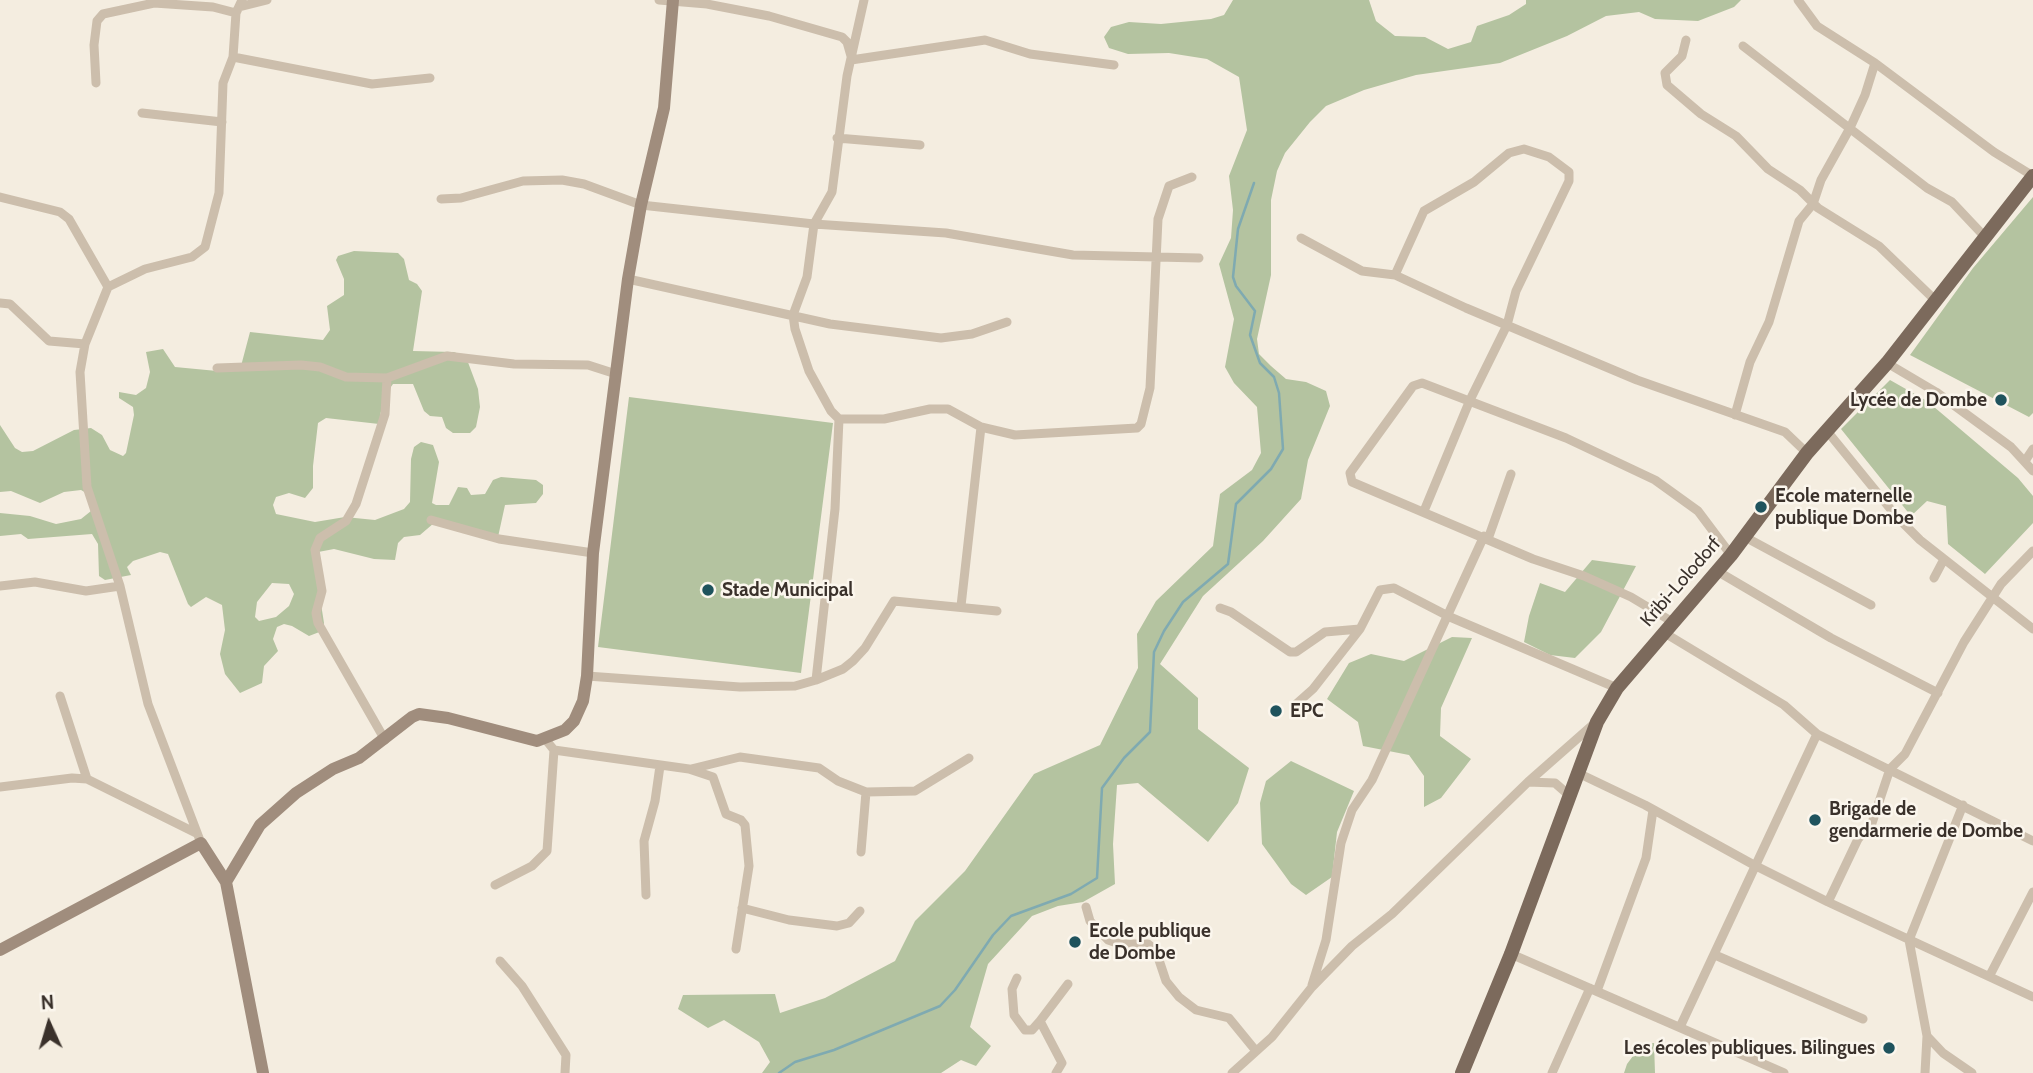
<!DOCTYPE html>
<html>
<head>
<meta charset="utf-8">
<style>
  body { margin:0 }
  #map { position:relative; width:2033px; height:1073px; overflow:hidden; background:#f4ede0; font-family:Cabin,sans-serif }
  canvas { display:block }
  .north { position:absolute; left:14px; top:989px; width:70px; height:70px; -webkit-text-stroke:5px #fbf6ed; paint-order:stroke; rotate:356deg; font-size:19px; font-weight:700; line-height:28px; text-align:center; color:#3a312b }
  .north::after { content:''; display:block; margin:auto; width:24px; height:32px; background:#3a312b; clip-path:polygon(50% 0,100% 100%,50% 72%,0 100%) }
</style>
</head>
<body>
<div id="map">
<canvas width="2033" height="1073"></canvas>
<div class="north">N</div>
</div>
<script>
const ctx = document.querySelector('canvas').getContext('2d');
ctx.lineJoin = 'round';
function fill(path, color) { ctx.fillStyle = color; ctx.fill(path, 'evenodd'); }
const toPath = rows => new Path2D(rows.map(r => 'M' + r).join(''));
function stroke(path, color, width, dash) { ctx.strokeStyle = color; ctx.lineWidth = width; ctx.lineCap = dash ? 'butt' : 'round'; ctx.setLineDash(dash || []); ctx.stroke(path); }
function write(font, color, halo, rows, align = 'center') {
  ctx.font = font + ' Cabin,sans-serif'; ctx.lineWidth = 5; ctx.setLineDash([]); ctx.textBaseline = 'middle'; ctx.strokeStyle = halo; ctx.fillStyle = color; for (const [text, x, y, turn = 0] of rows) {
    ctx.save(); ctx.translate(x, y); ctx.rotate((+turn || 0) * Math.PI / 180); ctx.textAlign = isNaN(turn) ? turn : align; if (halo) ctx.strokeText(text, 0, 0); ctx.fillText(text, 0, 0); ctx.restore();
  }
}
fill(toPath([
  [1233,0,1369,0,1376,21,1395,36,1425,37,1448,49,1471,42,1477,26,1509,15,1526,4,1526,0,1741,0,1734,7,1698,21,1655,19,1639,12,1606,16,1567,36,1500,63,1416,75,1364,90,1326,106,1310,122,1285,153,1277,171,1271,200,1271,275,1257,339,1259,354,1271,366,1286,379,1306,382,1326,391,1330,406,1308,460,1301,499,1263,541,1203,596,1160,664,1198,698,1198,729,1249,768,1238,803,1208,842,1138,783,1117,785,1113,844,1115,884,1083,902,1058,906,1032,916,988,964,970,1027,991,1046,976,1066,961,1060,941,1073,762,1073,770,1062,759,1042,724,1020,708,1028,678,1009,683,995,775,994,780,1013,825,998,895,961,915,921,965,871,1034,774,1100,745,1138,668,1137,634,1156,601,1213,546,1220,494,1252,470,1261,453,1257,407,1234,383,1225,367,1234,319,1219,264,1231,238,1233,210,1229,176,1247,130,1239,77,1207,59,1169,53,1128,54,1109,48,1104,37,1111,27,1129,22,1161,24,1211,19,1224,15],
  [2033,197,2033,413,2029,417,1910,355,1973,268],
  [354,251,398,253,404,259,409,280,417,284,422,291,413,351,454,352,466,357,478,389,480,407,476,427,470,433,453,433,446,428,442,417,430,416,424,411,413,384,393,384,383,398,379,424,326,418,318,423,313,466,313,488,305,498,289,493,276,497,273,505,276,514,315,522,345,517,375,520,404,509,410,502,411,459,414,447,421,442,433,445,439,462,432,503,436,505,449,505,458,487,467,488,471,495,485,494,493,480,501,477,536,480,543,485,543,494,536,503,505,505,498,537,434,523,420,535,404,537,398,543,395,560,374,559,334,549,313,553,324,623,322,631,309,636,292,626,284,624,277,627,273,639,278,651,264,666,262,683,240,693,225,674,220,654,225,630,222,605,206,597,191,607,188,604,168,554,160,552,133,561,127,567,131,575,105,580,99,576,98,544,92,534,28,539,21,534,0,536,0,513,30,516,56,524,81,519,91,511,88,494,81,490,64,492,40,503,11,491,0,492,0,425,15,448,22,452,33,451,74,430,91,428,102,435,110,450,123,456,126,453,134,415,133,407,119,398,119,392,136,395,146,388,150,372,146,352,163,349,175,367,217,371,241,366,250,332,323,340,330,330,327,306,344,295,344,279,336,260,338,256],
  [272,583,289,584,294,594,289,606,276,617,259,621,255,617,257,602],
  [1890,380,1927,401,2018,478,2033,496,2033,523,1985,574,1948,544,1946,506,1927,501,1911,516,1841,429],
  [629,397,833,423,801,673,598,647],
  [1592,560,1636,566,1601,632,1575,658,1550,655,1524,642,1529,616,1540,583,1565,592],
  [1452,637,1472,638,1441,708,1440,736,1471,759,1441,798,1424,807,1424,776,1409,755,1363,746,1358,722,1327,699,1349,663,1371,654,1404,661],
  [1291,761,1354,791,1337,832,1332,877,1306,895,1291,884,1262,844,1260,803,1266,781],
  [1654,1043,1655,1073,1624,1073,1627,1064,1642,1044]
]), '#b4c3a0');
stroke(toPath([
  [779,1073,795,1062,834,1050,940,1006,955,990,993,935,1011,916,1071,894,1097,878,1102,788,1124,758,1150,732,1154,652,1164,631,1183,602,1228,564,1236,504,1271,469,1283,449,1279,393,1274,377,1260,363,1250,335,1255,311,1236,286,1233,277,1238,229,1254,183]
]), '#7faab1', 2.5);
stroke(toPath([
  [659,0,707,4,769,16,842,37,847,42,851,56],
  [1798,0,1817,26,1875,63,1994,152,2033,176],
  [239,7,267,0],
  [1686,40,1682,56,1665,73,1667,85,1701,114,1736,136,1768,169,1800,190,1818,208,1879,246,1935,300],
  [1743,46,1927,188,1952,202,1984,236],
  [233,57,372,84,430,78],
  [851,60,985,40,1030,54,1114,65],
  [96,83,94,45,97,21,103,14,154,3,213,7,236,13],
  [142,113,222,122],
  [837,138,920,145],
  [0,197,60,212,69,219,108,287],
  [441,199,461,198,523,181,562,180,584,184,641,205,814,224,946,233,1073,255,1199,258],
  [1301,238,1362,271,1395,275,1466,308,1637,380,1785,432,1807,453],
  [1395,275,1424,211,1474,182,1509,153,1524,149,1549,157,1569,172,1569,181,1516,291,1507,325,1470,400,1424,511],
  [628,279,830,324,941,338,972,334,1007,322],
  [0,303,10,304,49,341,85,344],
  [1887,363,1936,392,2011,447,2033,471],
  [217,368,301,365,320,367,346,377,387,378,447,356,514,364,588,365,616,374],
  [1735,415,1750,362,1769,322,1799,221,1813,204,1821,180,1850,128,1865,95,1875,63],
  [839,419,884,419,930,409,948,409,981,427,1015,435,1137,428,1141,424,1150,388,1158,219,1169,186,1192,177],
  [1827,431,1897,517,1920,540,2033,629],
  [2025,461,2033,449],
  [431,520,499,539,593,553],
  [1745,537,1871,605],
  [1488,539,1511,474],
  [1717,571,1831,638,1938,693],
  [1934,578,1943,561],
  [0,586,35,582,86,591,120,586],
  [961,606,981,427],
  [1220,608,1231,612,1290,652,1296,652,1325,632,1360,629,1380,590,1394,588,1450,617,1617,688],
  [1671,621,1631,597,1584,576,1533,559,1352,482,1350,473,1413,386,1422,383,1566,438,1655,480,1698,511,1731,555],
  [1663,632,1784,705,1817,734,2033,841],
  [587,676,740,687,795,686,816,680,835,509,839,419,831,411,809,371,795,329,793,315,807,277,814,224,832,192,847,76,864,0],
  [816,680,843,669,853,661,865,648,894,601,997,611],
  [60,696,87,779],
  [1295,705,1313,689,1360,629],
  [385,740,318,623,316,613,322,591,315,550,320,538,346,521,356,504,385,414,387,378],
  [546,740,554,750,689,769,713,777,726,814,741,820,745,825,749,866,736,949],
  [691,769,740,757,819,768,838,781,866,792,861,852],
  [1578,773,1645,805,1754,865,1828,902,2033,997],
  [1528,782,1555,783,1570,796],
  [0,787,72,778,87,779,196,833],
  [866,792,915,791,969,758],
  [201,843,148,704,120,586,87,487,80,372,85,344,108,287,145,269,192,257,205,247,219,193,223,83,233,57,236,13,242,0],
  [495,885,532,866,547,851,554,750],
  [646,895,644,841,655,801,660,766],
  [1828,902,1858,839,1872,823,1890,769,1905,754,1964,642,2001,584,2033,551],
  [1086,907,1090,921,1108,940,1120,944,1148,944,1156,951,1166,981,1179,997,1196,1010,1229,1018,1256,1051],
  [742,908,789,920,837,926,849,923,860,911],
  [1511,954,1784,1073],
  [1715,955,1863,1019],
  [500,961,522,986,566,1055,565,1073],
  [1990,975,2033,892],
  [1017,978,1012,989,1014,1015,1025,1030,1032,1030,1040,1021],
  [1312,985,1326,940,1341,843,1352,810,1372,780,1484,536],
  [1597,991,1646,858,1653,810],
  [1680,1027,1817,734],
  [1927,1036,1943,1053,1972,1073],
  [1056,1073,1062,1063,1040,1021,1068,984],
  [1232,1073,1272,1037,1312,987,1352,946,1392,914,1528,782,1595,723],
  [1552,1073,1590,988],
  [1925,1073,1927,1036,1909,940,1963,805]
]), '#ccbeac', 9);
stroke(toPath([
  [226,882,260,825,296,793,333,769,359,758,412,717,419,714,448,718,537,741,565,730,574,721,583,701,587,676,593,553,628,279,641,205,664,108,673,0],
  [0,950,201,843,226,882,263,1073]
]), '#a08d7d', 12);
stroke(toPath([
  [1462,1073,1511,954,1597,722,1617,688,1731,555,1807,453,1887,363,2033,176]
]), '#7c6a5c', 14);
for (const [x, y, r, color] of [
  [2001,400,7,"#1f535d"],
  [1761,507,7,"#1f535d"],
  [708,590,7,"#1f535d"],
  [1276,711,7,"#1f535d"],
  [1815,820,7,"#1f535d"],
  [1075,942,7,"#1f535d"],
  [1889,1048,7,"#1f535d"]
]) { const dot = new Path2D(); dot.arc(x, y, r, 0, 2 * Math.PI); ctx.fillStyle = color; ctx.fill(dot); stroke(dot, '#fbf6ed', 2.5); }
write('bold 19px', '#3a312b', '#fbf6ed', [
  ["Lycée de Dombe",1987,400,"right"],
  ["Ecole maternelle",1775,496],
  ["publique Dombe",1775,518],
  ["Stade Municipal",722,590],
  ["EPC",1290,711],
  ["Brigade de",1829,809],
  ["gendarmerie de Dombe",1829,831],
  ["Ecole publique",1089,931],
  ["de Dombe",1089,953],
  ["Les écoles publiques. Bilingues",1875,1048,"right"]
], 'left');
write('19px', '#3a312b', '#fbf6ed', [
  ["Kribi-Lolodorf",1681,582,-49]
]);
</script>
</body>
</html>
